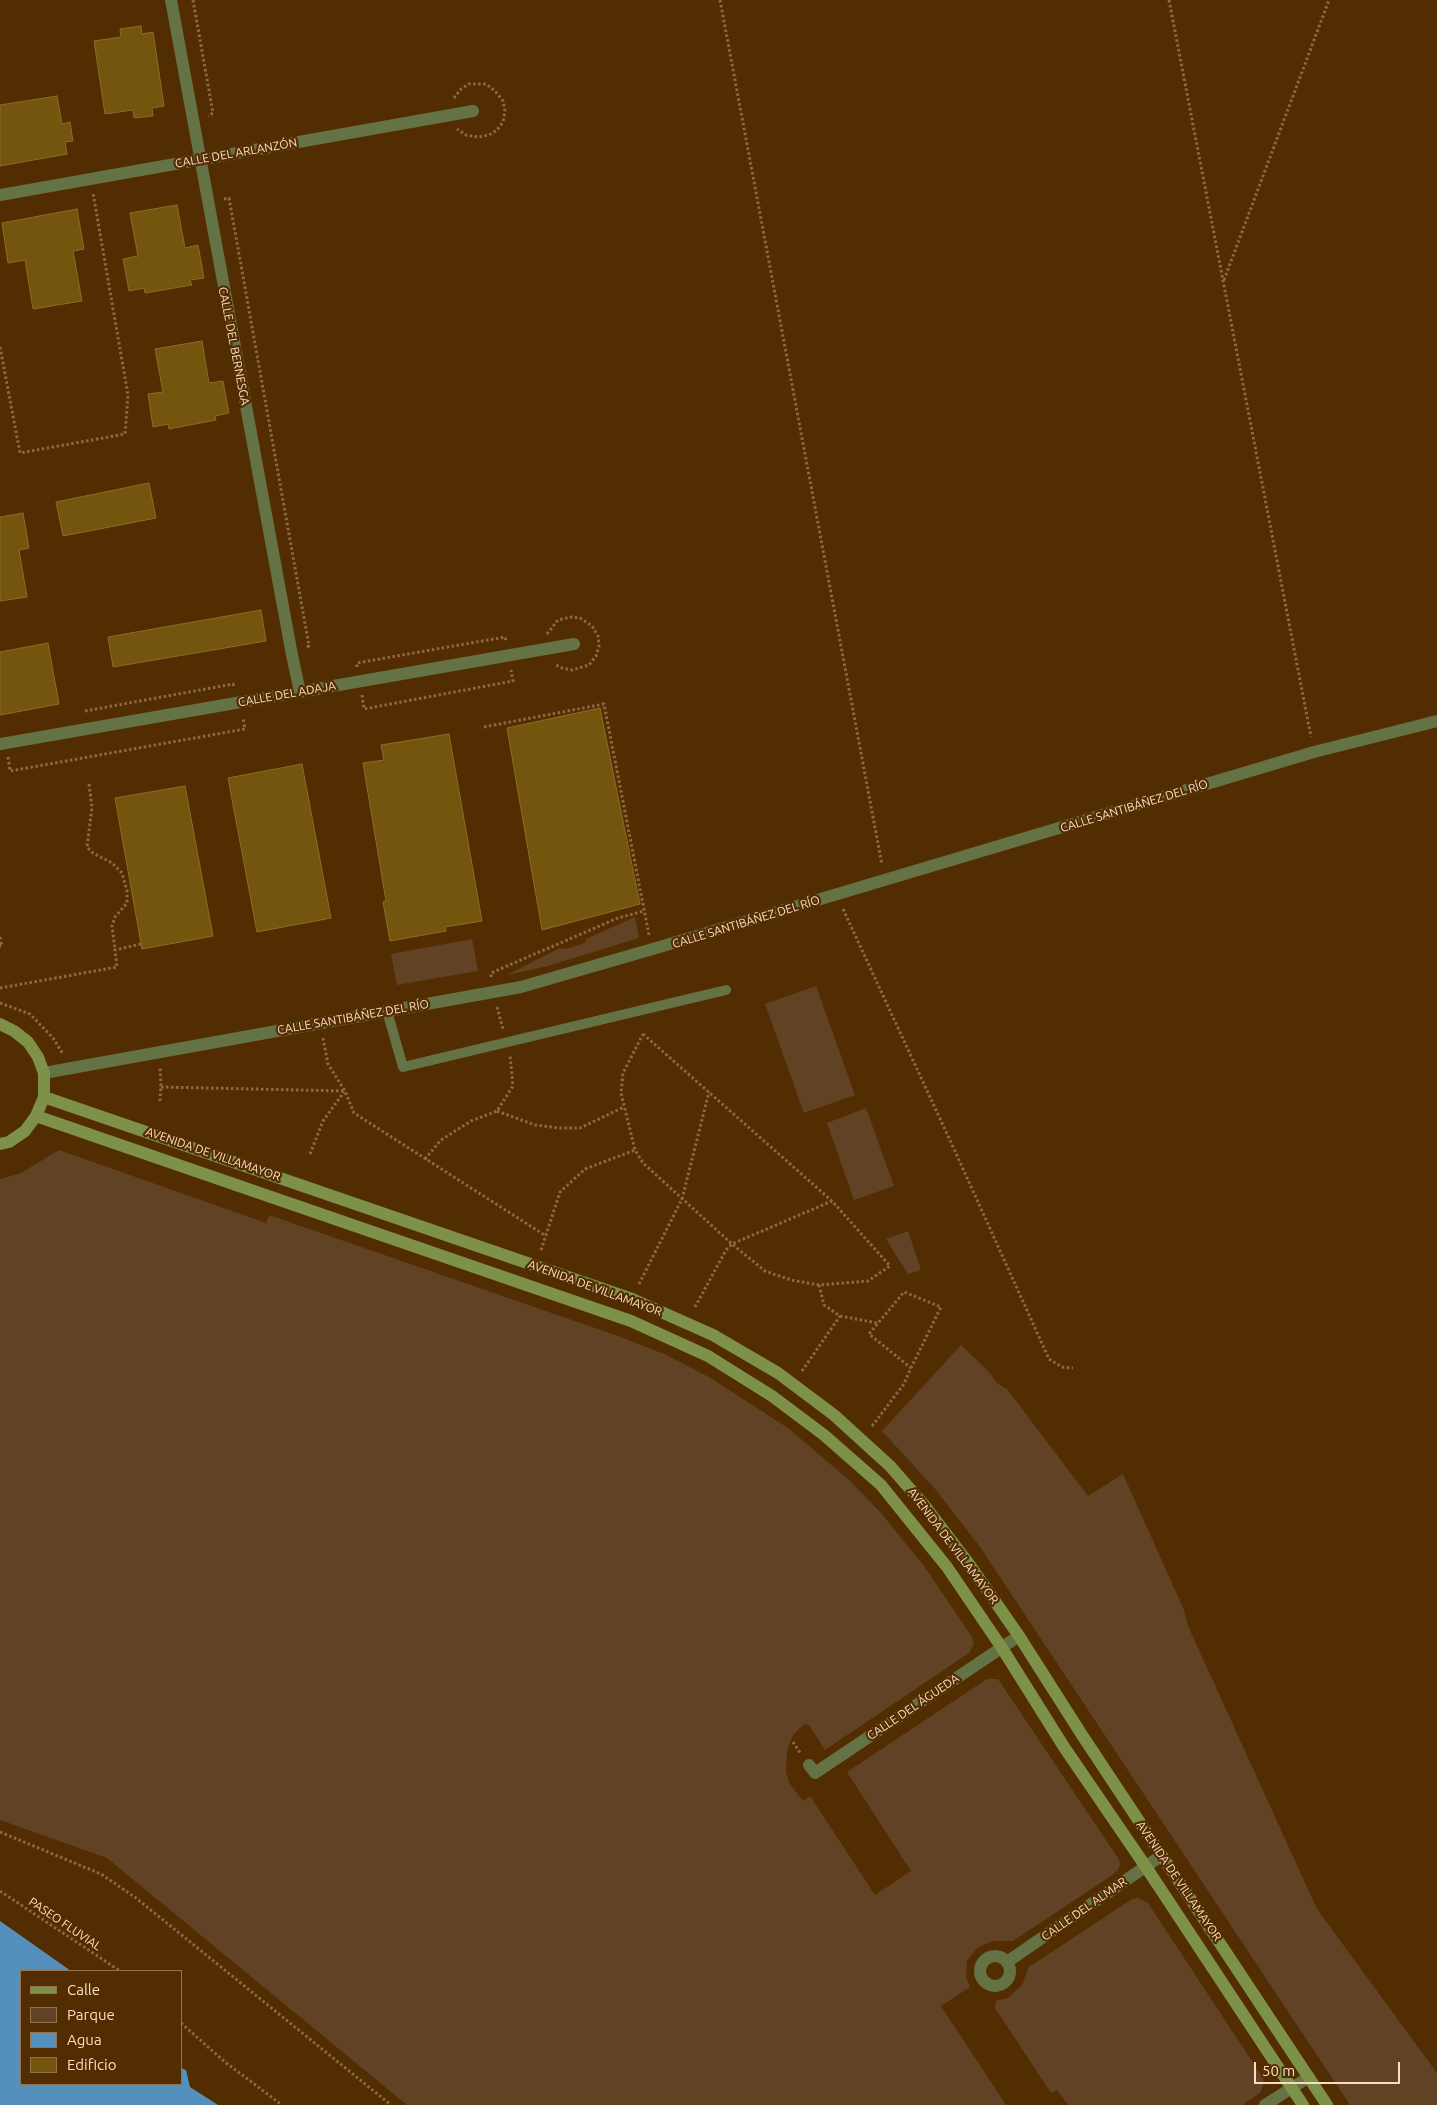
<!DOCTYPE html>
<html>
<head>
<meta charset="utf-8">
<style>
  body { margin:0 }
  #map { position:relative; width:1437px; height:2105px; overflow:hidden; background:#532d02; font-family:Ubuntu,sans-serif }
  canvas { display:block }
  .legend { position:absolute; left:20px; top:1970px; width:162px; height:115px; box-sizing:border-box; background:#532d02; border:1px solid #96734f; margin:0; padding:6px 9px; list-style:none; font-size:15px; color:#fbdcc3 }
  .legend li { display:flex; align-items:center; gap:10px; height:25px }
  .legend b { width:25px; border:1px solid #96734f }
  .scale { position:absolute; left:1254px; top:2062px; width:146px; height:22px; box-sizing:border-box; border:2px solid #fbdcc3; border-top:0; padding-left:6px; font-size:15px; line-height:18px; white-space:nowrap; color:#fbdcc3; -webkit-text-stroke:4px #532d02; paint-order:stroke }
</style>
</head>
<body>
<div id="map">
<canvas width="1437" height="2105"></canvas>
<ul class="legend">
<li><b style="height:6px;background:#7d9248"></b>Calle</li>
<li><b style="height:14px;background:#614225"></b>Parque</li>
<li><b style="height:14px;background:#5590bc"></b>Agua</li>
<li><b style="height:14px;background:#74550e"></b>Edificio</li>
</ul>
<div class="scale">50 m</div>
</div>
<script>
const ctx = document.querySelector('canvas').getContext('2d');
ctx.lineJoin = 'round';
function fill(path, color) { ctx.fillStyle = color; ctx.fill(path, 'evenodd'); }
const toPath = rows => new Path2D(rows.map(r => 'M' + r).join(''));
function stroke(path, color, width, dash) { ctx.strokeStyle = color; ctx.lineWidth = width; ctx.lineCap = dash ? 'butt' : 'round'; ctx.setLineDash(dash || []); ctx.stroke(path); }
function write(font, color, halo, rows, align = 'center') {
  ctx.font = font + ' Ubuntu,sans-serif'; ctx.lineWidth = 4.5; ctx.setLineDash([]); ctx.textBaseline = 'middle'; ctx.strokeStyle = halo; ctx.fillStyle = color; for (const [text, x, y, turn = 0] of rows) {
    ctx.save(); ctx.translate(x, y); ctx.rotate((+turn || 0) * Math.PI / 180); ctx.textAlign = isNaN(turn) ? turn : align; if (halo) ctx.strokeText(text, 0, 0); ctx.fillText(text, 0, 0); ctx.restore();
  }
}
fill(toPath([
  [635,917,639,938,548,966,507,975,560,948,566,949,585,943,586,939],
  [472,939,478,971,397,985,391,954],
  [816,986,855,1095,804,1113,765,1004],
  [866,1108,894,1186,854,1200,827,1123],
  [59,1150,266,1223,269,1215,618,1336,664,1354,709,1377,788,1428,849,1480,881,1513,924,1566,972,1637,974,1644,969,1653,825,1750,809,1725,805,1724,800,1728,793,1735,787,1751,786,1772,790,1784,803,1801,810,1796,875,1895,911,1871,847,1772,987,1679,998,1679,1118,1858,1120,1864,1118,1870,1111,1876,1013,1941,993,1941,978,1947,967,1961,966,1977,970,1987,941,2006,1006,2105,407,2105,107,1858,0,1820,0,1179,21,1173],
  [908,1231,921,1270,908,1274,886,1239],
  [961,1345,989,1372,998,1384,1007,1389,1088,1496,1123,1474,1184,1610,1188,1626,1317,1909,1437,2073,1437,2105,1350,2105,980,1547,936,1490,882,1431],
  [1138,1898,1148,1903,1263,2078,1264,2083,1260,2093,1242,2105,1068,2105,1057,2090,1051,2093,995,2008,996,2001,1008,1998,1022,1985,1029,1967,1132,1899]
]), '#614225');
fill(toPath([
  [0,1921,71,1971,21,1971,21,2084,181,2084,181,2068,186,2070,190,2087,218,2105,0,2105]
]), '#5590bc');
const building = toPath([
  [141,26,142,34,153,32,164,106,152,108,153,116,134,118,133,110,105,114,94,41,121,37,120,29,141,26],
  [57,96,62,124,70,122,73,141,65,142,67,154,0,166,0,105,57,96],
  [177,205,185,248,198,245,204,278,190,280,192,285,145,293,144,288,129,291,123,259,138,256,130,213,177,205],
  [77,209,84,249,73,251,82,301,33,309,25,260,8,263,2,223,77,209],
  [202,341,209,383,223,381,229,413,215,416,216,420,169,429,168,424,153,427,148,394,163,392,155,349,202,341],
  [149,483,156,518,63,536,56,502,149,483],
  [23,513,29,548,19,550,27,597,0,601,0,517,23,513],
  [261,610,266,641,113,667,108,637,261,610],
  [48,643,59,704,0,715,0,652,48,643],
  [600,708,640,904,542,930,507,728,600,708],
  [449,734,482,921,445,927,446,931,390,941,383,902,386,901,363,763,384,760,381,745,449,734],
  [302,764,331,918,257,932,228,778,302,764],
  [185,786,213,936,142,949,115,798,185,786]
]);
fill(building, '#74550e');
stroke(building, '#8d6c27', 1);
stroke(toPath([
  [193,0,213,113,208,116],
  [720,0,882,865],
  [1169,0,1311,737],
  [454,98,461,89,469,84,486,84,495,91,503,101,505,111,503,122,497,130,489,135,478,137,466,135,457,129],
  [224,199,229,198,309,646,306,647],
  [1224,280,1329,0],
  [0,347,20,453,125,434,128,395,93,193],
  [547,634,558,620,571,617,580,618,592,626,598,636,599,646,596,656,589,665,572,670,562,668,554,664],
  [357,667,357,663,505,637,506,641],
  [362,695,364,709,513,681,511,670],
  [85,711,233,684,234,687],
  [484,727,604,704,649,935],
  [8,757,10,771,245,729,243,718],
  [89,784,92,807,87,847,93,853,112,863,122,873,127,891,127,903,115,917,112,926,115,950],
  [843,909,954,1149,1049,1359,1062,1367,1073,1368],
  [0,937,2,946,0,946],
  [491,977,491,973,618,918,644,911],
  [0,988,117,967,115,950,141,944],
  [0,1003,30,1014,53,1038,63,1054],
  [497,1007,503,1029],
  [643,1034,832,1201,890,1266,868,1281,819,1285,791,1280,765,1271,732,1244,643,1163,635,1150,621,1093,623,1073,643,1034],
  [323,1038,328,1064,345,1091,354,1113,546,1236],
  [161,1087,345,1091],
  [160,1101,161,1087,160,1067],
  [497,1111,535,1125,559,1128,580,1128,624,1107],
  [310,1154,323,1121,344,1092],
  [425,1159,441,1140,471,1121,497,1111,513,1086,510,1055],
  [541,1250,560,1192,585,1169,635,1150],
  [639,1284,682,1199,709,1092],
  [819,1285,824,1305,840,1316,877,1323],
  [695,1307,726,1250,732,1244,832,1201],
  [802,1371,840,1316],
  [872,1426,904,1384,911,1368,941,1307,904,1292,869,1334,911,1368],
  [793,1742,801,1754],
  [0,1832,101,1874,136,1898,391,2105],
  [0,1891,120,1971],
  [181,2023,225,2062,282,2105]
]), '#8c6944', 3, [2.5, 2.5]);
stroke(toPath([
  [387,1011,403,1067,726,990]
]), '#657245', 10);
stroke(toPath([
  [171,0,292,655,300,692],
  [0,195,473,111],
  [0,744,574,644],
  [809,1765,815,1773,1019,1636],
  '980 1971a15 15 0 1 1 30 0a15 15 0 1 1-30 0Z',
  [1007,1962,1161,1856],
  [1265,2105,1309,2077]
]), '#657245', 12);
stroke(toPath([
  [44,1073,521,987,663,946,1314,752,1437,721]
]), '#657245', 12);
stroke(toPath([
  [0,1024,14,1031,28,1042,38,1057,44,1073,44,1097,36,1116,25,1131,9,1142,0,1144],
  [44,1097,632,1299,713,1335,778,1373,834,1415,890,1466,924,1505,969,1564,1019,1636,1082,1735,1327,2105],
  [36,1116,631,1321,708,1356,772,1396,824,1435,881,1485,947,1567,1002,1648,1064,1747,1146,1867,1303,2105]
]), '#7d9248', 12);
write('12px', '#fbdcc3', '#532d02', [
  ["CALLE DEL ARLANZÓN",236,153,-10],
  ["CALLE DEL BERNESGA",234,346,79],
  ["CALLE DEL ADAJA",287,694,-10],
  ["CALLE SANTIBÁÑEZ DEL RÍO",1134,806,-17],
  ["CALLE SANTIBÁÑEZ DEL RÍO",746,922,-17],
  ["CALLE SANTIBÁÑEZ DEL RÍO",353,1017,-10],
  ["AVENIDA DE VILLAMAYOR",213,1154,19],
  ["AVENIDA DE VILLAMAYOR",595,1288,20],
  ["AVENIDA DE VILLAMAYOR",953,1546,53],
  ["CALLE DEL ÁGUEDA",913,1707,-34],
  ["AVENIDA DE VILLAMAYOR",1179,1881,56],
  ["CALLE DEL ALMAR",1084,1909,-35],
  ["PASEO FLUVIAL",65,1924,34]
]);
</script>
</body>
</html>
